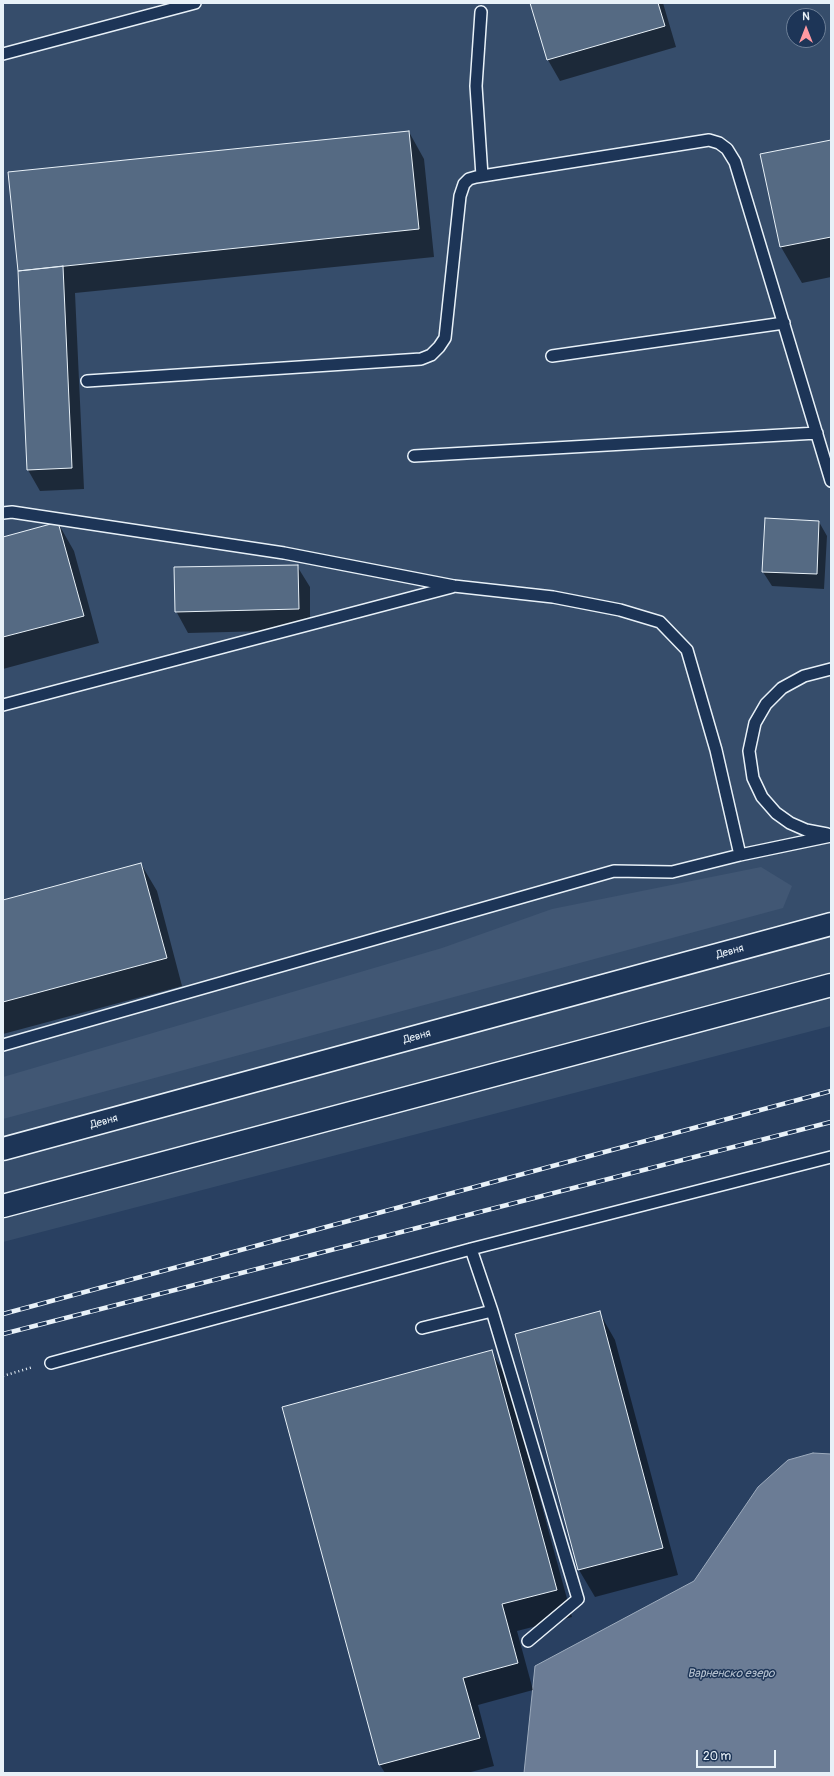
<!DOCTYPE html>
<html>
<head>
<meta charset="utf-8">
<style>
  body { margin:0 }
  #map { position:relative; width:834px; height:1776px; overflow:hidden; background:#294061; font-family:Pangolin,sans-serif }
  canvas { display:block }
  .frame { position:absolute; inset:0; border:4px solid #e8f1f8; pointer-events:none }
  .north { position:absolute; left:786px; top:8px; width:40px; height:40px; box-sizing:border-box; background:#1d3557; border:1px solid #6e8097; border-radius:50%; rotate:0deg; font-size:11px; font-weight:700; line-height:16px; text-align:center; color:#e8f1f8 }
  .north::after { content:''; display:block; margin:auto; width:14px; height:18px; background:#ff9aa2; clip-path:polygon(50% 0,100% 100%,50% 72%,0 100%) }
  .scale { position:absolute; left:696px; top:1750px; width:80px; height:18px; box-sizing:border-box; border:2px solid #e8f1f8; border-top:0; padding-left:5px; font-size:12px; line-height:14px; white-space:nowrap; color:#e8f1f8; -webkit-text-stroke:3px #1d3557; paint-order:stroke }
</style>
</head>
<body>
<div id="map">
<canvas width="834" height="1776"></canvas>
<div class="frame"></div>
<div class="north">N</div>
<div class="scale">20 m</div>
</div>
<script>
const ctx = document.querySelector('canvas').getContext('2d');
ctx.lineJoin = 'round';
function fill(path, color) { ctx.fillStyle = color; ctx.fill(path, 'evenodd'); }
const toPath = rows => new Path2D(rows.map(r => 'M' + r).join(''));
function stroke(path, color, width, dash) { ctx.strokeStyle = color; ctx.lineWidth = width; ctx.lineCap = dash ? 'butt' : 'round'; ctx.setLineDash(dash || []); ctx.stroke(path); }
function write(font, color, halo, rows, align = 'center') {
  ctx.font = font + ' Pangolin,sans-serif'; ctx.lineWidth = 3; ctx.setLineDash([]); ctx.textBaseline = 'middle'; ctx.strokeStyle = halo; ctx.fillStyle = color; for (const [text, x, y, turn = 0] of rows) {
    ctx.save(); ctx.translate(x, y); ctx.rotate((+turn || 0) * Math.PI / 180); ctx.textAlign = isNaN(turn) ? turn : align; if (halo) ctx.strokeText(text, 0, 0); ctx.fillText(text, 0, 0); ctx.restore();
  }
}
fill(toPath([
  [3,3,831,3,831,1026,3,1242],
  [794,16,818,16,818,40,794,40]
]), '#364d6b');
fill(toPath([
  [761,867,792,886,783,908,3,1119,3,1077,442,948,552,909]
]), '#415774');
const water = toPath([
  [813,1453,831,1454,831,1773,524,1773,535,1666,694,1581,758,1487,788,1460,813,1453]
]);
fill(water, '#6b7c95');
stroke(water, '#9dabbd', 1);
fill(toPath([
  [531,3,663,3,676,47,560,81,548,60],
  [409,132,424,159,434,257,75,293,84,489,40,491,28,470,19,270],
  [831,141,831,277,802,283,781,247,761,155],
  [819,522,827,536,824,589,772,586,763,572],
  [58,523,74,551,99,643,3,669,3,538],
  [297,566,310,587,310,630,188,633,176,611],
  [141,864,157,891,182,986,3,1034,3,901],
  [599,1312,615,1340,678,1575,595,1597,579,1570],
  [491,1351,507,1378,572,1617,517,1631,533,1690,478,1705,494,1766,467,1773,385,1773,380,1765,283,1407]
]), '#0007');
const building = toPath([
  [530,3,658,3,665,26,547,60,530,3],
  [409,131,419,229,18,271,8,172,409,131],
  [831,140,831,237,780,247,760,154,831,140],
  [63,266,72,468,27,470,18,271,63,266],
  [765,518,819,521,817,574,762,572,765,518],
  [58,522,84,616,3,637,3,537,58,522],
  [298,565,299,609,175,612,174,567,298,565],
  [141,863,167,958,3,1002,3,900,141,863],
  [600,1311,663,1548,578,1570,515,1334,600,1311],
  [492,1350,557,1590,502,1604,518,1663,463,1678,480,1738,379,1765,282,1407,492,1350]
]);
fill(building, '#556a83');
stroke(building, '#e8f1f8', 1);
const service = toPath([
  [481,12,476,86,482,176],
  [3,54,195,3],
  [552,356,784,323],
  [87,381,421,359,431,355,439,347,445,338,460,196,464,184,469,179,476,177,709,140,719,143,727,149,735,162,831,481],
  [414,456,817,433],
  [3,513,12,512,284,553,454,586,553,597,620,610,660,622,687,650,716,750,740,855],
  [3,705,452,587],
  [827,834,806,830,790,823,776,813,762,797,753,778,749,751,755,723,766,704,782,688,804,676,831,669],
  [3,1045,614,871,672,872,740,855,831,836],
  [471,1249,492,1311,578,1599,528,1641],
  [422,1328,492,1311],
  [51,1363,471,1249,831,1157]
]);
const secondary = toPath([
  [3,1149,831,924],
  [3,1206,831,985]
]);
stroke(service, '#e8f1f8', 14);
stroke(secondary, '#e8f1f8', 25);
stroke(toPath([
  [3,1376,33,1367]
]), '#e8f1f8', 2.5, [1, 3]);
stroke(service, '#1d3557', 11);
stroke(secondary, '#1d3557', 22);
const rail = toPath([
  [3,1314,831,1091],
  [3,1334,831,1122]
]);
stroke(rail, '#e8f1f8', 4.5);
stroke(rail, '#1d3557', 3, [9]);
write('11px', '#e8f1f8', '#1d3557', [
  ["Девня",730,952,-15],
  ["Девня",417,1037,-15],
  ["Девня",104,1122,-15]
]);
write('italic 12px', '#b6c2d0', '#1d3557', [
  ["Варненско езеро",731,1674]
]);
</script>
</body>
</html>
